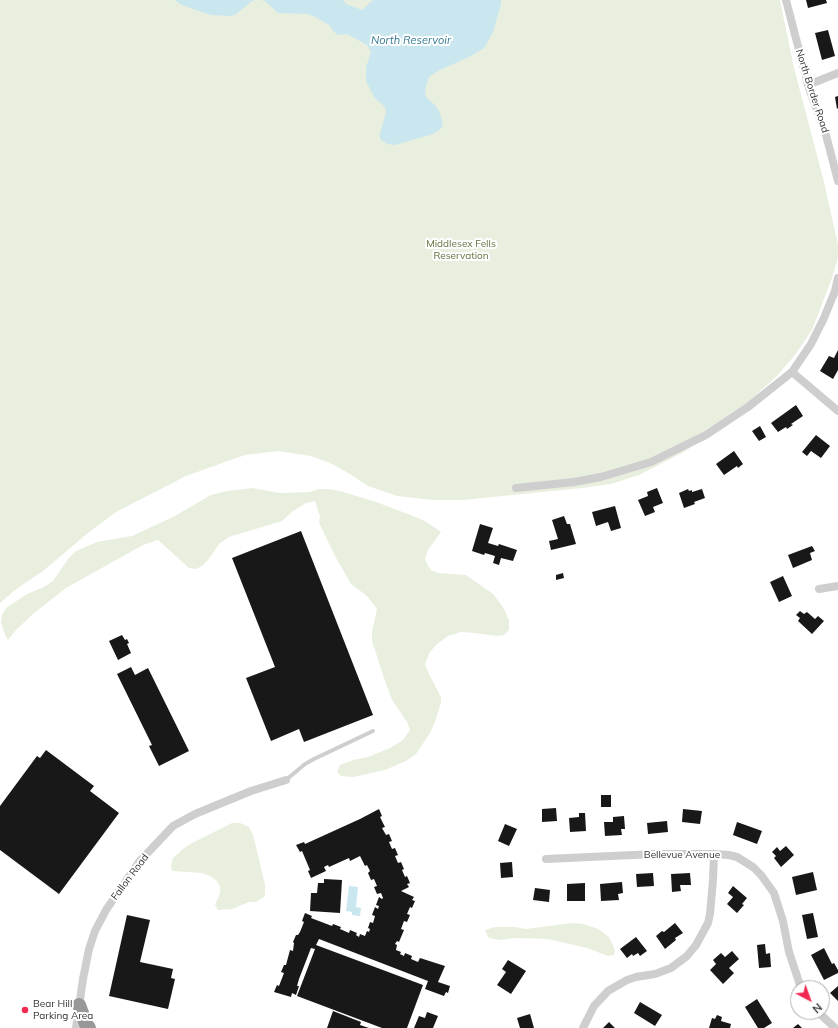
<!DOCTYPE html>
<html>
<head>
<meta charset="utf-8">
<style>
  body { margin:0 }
  #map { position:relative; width:838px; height:1028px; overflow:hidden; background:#fff; font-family:Mulish,sans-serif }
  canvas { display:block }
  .north { position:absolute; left:790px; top:980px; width:40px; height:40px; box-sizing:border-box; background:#fff; border:1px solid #adadad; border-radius:50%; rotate:139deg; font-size:11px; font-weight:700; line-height:16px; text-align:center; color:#313131 }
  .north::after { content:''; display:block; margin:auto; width:14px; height:18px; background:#f12a52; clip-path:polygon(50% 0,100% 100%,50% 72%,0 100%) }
</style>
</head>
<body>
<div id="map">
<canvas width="838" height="1028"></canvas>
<div class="north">N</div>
</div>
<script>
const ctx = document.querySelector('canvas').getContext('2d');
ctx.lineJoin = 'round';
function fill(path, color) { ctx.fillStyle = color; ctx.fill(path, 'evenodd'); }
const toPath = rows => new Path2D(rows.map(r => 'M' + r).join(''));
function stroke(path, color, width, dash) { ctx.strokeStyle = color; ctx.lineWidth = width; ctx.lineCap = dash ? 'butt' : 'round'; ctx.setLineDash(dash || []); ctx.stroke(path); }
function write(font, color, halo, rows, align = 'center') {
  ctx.font = font + ' Mulish,sans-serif'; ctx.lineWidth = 4; ctx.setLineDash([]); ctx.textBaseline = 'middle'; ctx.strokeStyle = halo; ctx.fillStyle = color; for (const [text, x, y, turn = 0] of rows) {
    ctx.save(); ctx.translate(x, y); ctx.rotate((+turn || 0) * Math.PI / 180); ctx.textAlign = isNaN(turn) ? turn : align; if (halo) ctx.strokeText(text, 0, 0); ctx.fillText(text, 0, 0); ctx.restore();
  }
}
fill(toPath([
  [0,0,780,0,794,68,823,178,838,244,838,258,832,278,812,330,795,355,776,377,719,428,684,452,639,475,611,484,582,488,463,500,433,500,397,496,368,486,350,474,330,463,311,456,278,451,245,455,186,476,116,512,88,533,43,571,15,590,0,603],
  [252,488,280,493,310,492,318,489,328,489,340,491,376,502,408,514,425,521,441,532,428,550,425,559,427,564,431,570,438,573,466,575,493,594,503,607,509,620,509,630,504,635,498,636,475,633,461,632,448,636,436,645,430,652,425,664,429,674,441,697,441,703,435,722,430,733,416,754,406,761,385,770,353,777,341,776,337,772,340,765,353,760,368,757,390,748,403,740,410,730,407,722,392,700,384,678,372,641,372,632,377,609,367,596,351,584,336,558,321,527,319,522,320,517,315,501,306,503,293,511,282,521,229,537,219,544,208,560,202,566,196,569,189,568,158,540,143,545,66,588,34,613,16,630,8,640,6,637,1,623,2,615,6,608,27,594,44,587,53,581,68,559,76,551,97,542,132,536,173,517,211,495,227,491],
  [232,823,240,823,249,827,253,835,265,884,265,896,256,902,249,902,232,909,218,910,215,905,220,893,220,887,217,881,210,876,202,873,172,871,171,866,173,858,183,849,192,843],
  [572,923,584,924,598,929,609,937,615,950,614,955,608,956,587,948,548,939,516,938,500,940,489,938,486,933,485,930,495,927,515,927,526,929]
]), '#e9efdf');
fill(toPath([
  [175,0,256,0,252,1,235,15,229,16,211,15,199,11,180,4],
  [260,0,343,0,346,4,362,10,373,0,501,0,501,4,493,32,484,48,469,57,438,71,429,77,426,86,425,95,428,99,435,105,440,113,443,126,438,131,433,134,395,145,387,144,380,139,380,133,386,113,385,107,374,97,366,81,366,67,371,52,367,45,347,34,338,35,333,31,329,25,317,18,308,14,278,13,265,1],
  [349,886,358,887,356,907,361,908,360,916,352,915,352,912,346,911]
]), '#cae6ef');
fill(toPath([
  [806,0,826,0,827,3,808,8],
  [828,30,835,56,822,60,815,33],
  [838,96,838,108,837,109,835,97],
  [838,350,838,370,833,379,820,371,829,356,834,358],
  [796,405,803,416,791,424,793,425,787,429,786,427,778,432,771,423],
  [760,426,766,437,759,441,752,431],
  [816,435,830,446,821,458,811,451,807,456,802,452],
  [734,451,743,464,738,468,737,466,724,475,716,464],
  [657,488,663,503,653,507,655,512,645,516,638,500,648,496,647,492],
  [688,489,689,491,692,490,692,492,702,489,705,498,694,502,695,504,684,508,679,493],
  [615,506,621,528,611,531,608,522,596,526,592,512],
  [564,516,567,524,570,524,576,544,551,550,549,541,558,539,552,520],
  [480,524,493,528,488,543,498,546,499,544,517,550,513,561,501,558,499,565,493,563,495,556,485,553,484,555,472,551],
  [301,531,373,715,304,742,299,729,271,741,246,678,275,667,232,558],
  [812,546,815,551,810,553,812,560,793,568,788,555],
  [563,573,564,578,556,580,556,575],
  [783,576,792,596,779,602,770,582],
  [800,611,804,614,807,612,815,619,818,616,824,621,812,634,798,621,800,618,796,615],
  [122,635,125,640,127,639,129,643,127,644,131,653,118,660,109,641],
  [131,667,135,675,148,668,189,751,159,766,149,746,152,745,117,674],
  [46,750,94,786,90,791,119,813,59,894,0,850,0,806,37,756,40,758],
  [601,795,611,795,611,807,601,807],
  [556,808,557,821,542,822,542,809],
  [379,809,382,816,380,817,385,827,382,828,386,835,389,834,392,841,389,842,392,849,395,848,398,855,395,856,398,863,401,862,404,869,402,870,405,877,407,876,410,883,407,884,409,887,401,891,414,897,412,900,415,901,412,908,410,907,407,914,410,915,407,922,404,921,401,929,404,930,399,942,397,941,395,944,397,945,396,950,401,952,400,954,404,956,405,953,412,956,411,959,418,962,420,958,445,966,438,982,450,986,448,993,446,992,444,996,425,989,428,981,319,939,316,945,423,985,407,1028,382,1028,297,996,315,949,311,948,299,979,297,986,299,986,296,995,292,993,291,997,274,992,277,985,279,986,284,973,281,972,284,965,286,965,290,950,293,951,294,943,293,942,296,935,298,935,300,932,304,922,302,921,305,913,312,916,311,918,332,926,333,924,341,927,340,929,349,933,350,930,357,933,356,935,359,937,360,934,365,936,367,931,369,932,370,929,368,928,370,922,373,923,375,916,372,915,375,907,378,909,379,906,376,905,379,897,382,899,383,898,381,893,377,894,374,887,377,886,374,879,371,880,368,873,370,871,367,865,365,866,360,856,350,861,349,858,329,867,328,865,324,867,326,871,311,878,308,871,310,870,302,851,300,852,296,845,304,842,305,844,360,819],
  [683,809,702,811,700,824,682,822],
  [579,813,585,813,586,831,570,832,569,818,579,817],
  [624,816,625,829,621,829,622,835,605,836,604,822,613,822,613,817],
  [667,821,668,832,648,834,647,823],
  [737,822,762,831,757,844,733,835],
  [505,824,517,829,509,846,498,841],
  [786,846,794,855,781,867,774,858,776,856,772,852,777,847,780,851],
  [512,862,513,877,501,878,500,863],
  [813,872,817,890,796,895,792,877],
  [653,873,654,886,637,887,636,874],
  [690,873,691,885,680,885,681,891,672,892,671,874],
  [324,879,342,880,340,913,310,911,311,893,317,893,318,883,324,883],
  [622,882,623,893,618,894,619,900,601,901,600,884],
  [585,883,585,901,567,901,567,884],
  [733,886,747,898,742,904,744,905,737,913,727,904,733,897,728,893],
  [535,888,550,890,549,902,533,900],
  [813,913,818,937,807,939,802,915],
  [127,915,150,920,140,962,173,969,171,978,175,979,168,1009,109,996],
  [675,923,683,933,675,938,676,940,665,949,656,936,662,931,664,932],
  [636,937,647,951,640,956,638,953,633,956,632,954,627,958,620,949],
  [765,944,766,954,770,953,771,967,759,968,757,945],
  [824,948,832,964,834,963,838,970,838,973,824,980,811,955],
  [732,951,739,959,729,968,734,973,723,984,710,970,716,964,713,960,721,953,725,957],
  [508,960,526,971,511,994,497,985,506,972,502,969],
  [838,986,838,1001,830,993],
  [757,999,772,1023,764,1028,758,1028,745,1007],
  [640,1002,662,1015,655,1026,634,1013],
  [333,1011,361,1022,360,1025,369,1028,327,1028],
  [427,1012,438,1016,433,1028,414,1028,419,1016,425,1018],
  [530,1014,534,1028,520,1028,517,1018],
  [717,1015,722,1017,721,1021,731,1024,730,1028,709,1028,712,1018,715,1019],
  [609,1022,615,1028,603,1028],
  [798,1024,802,1028,793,1028]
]), '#181818');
stroke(toPath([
  [286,780,305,764,314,759,373,731]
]), '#cecece', 4);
stroke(toPath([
  [786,0,808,85,826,135,838,181],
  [808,85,838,73],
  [792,372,838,411],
  [516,488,574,482,601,477,651,462,706,435,748,407,792,372,811,344,824,318,835,291,838,278],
  [819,589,838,586],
  [546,859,655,854,714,854,729,855,737,857,753,867,761,875,774,893,783,921,789,952,801,988],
  [818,1012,835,1028],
  [76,1028,83,979,89,949,95,931,106,910,139,862,173,826,195,814,251,791,286,780],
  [583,1028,594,1006,608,991,627,980,636,977,655,974,671,968,687,956,696,945,708,923,710,914,713,880,714,854]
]), '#cecece', 8);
stroke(toPath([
  [79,1005,86,1024,89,1028]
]), '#989898', 14);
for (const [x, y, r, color] of [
  [25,1010,4,"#f12a52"]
]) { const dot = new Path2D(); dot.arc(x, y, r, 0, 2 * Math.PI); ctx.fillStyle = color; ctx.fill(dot); stroke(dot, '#fff', 1.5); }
write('10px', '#313131', '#fff', [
  ["North Border Road",812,91,72],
  ["Bellevue Avenue",682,855],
  ["Fallon Road",130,877,-53]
]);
write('10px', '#5b713b', '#fff', [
  ["Middlesex Fells",461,244],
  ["Reservation",461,256]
]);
write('10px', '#313131', '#fff', [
  ["Bear Hill",33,1004],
  ["Parking Area",33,1016]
], 'left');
write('italic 11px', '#367b93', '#fff', [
  ["North Reservoir",411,41]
]);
</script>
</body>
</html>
